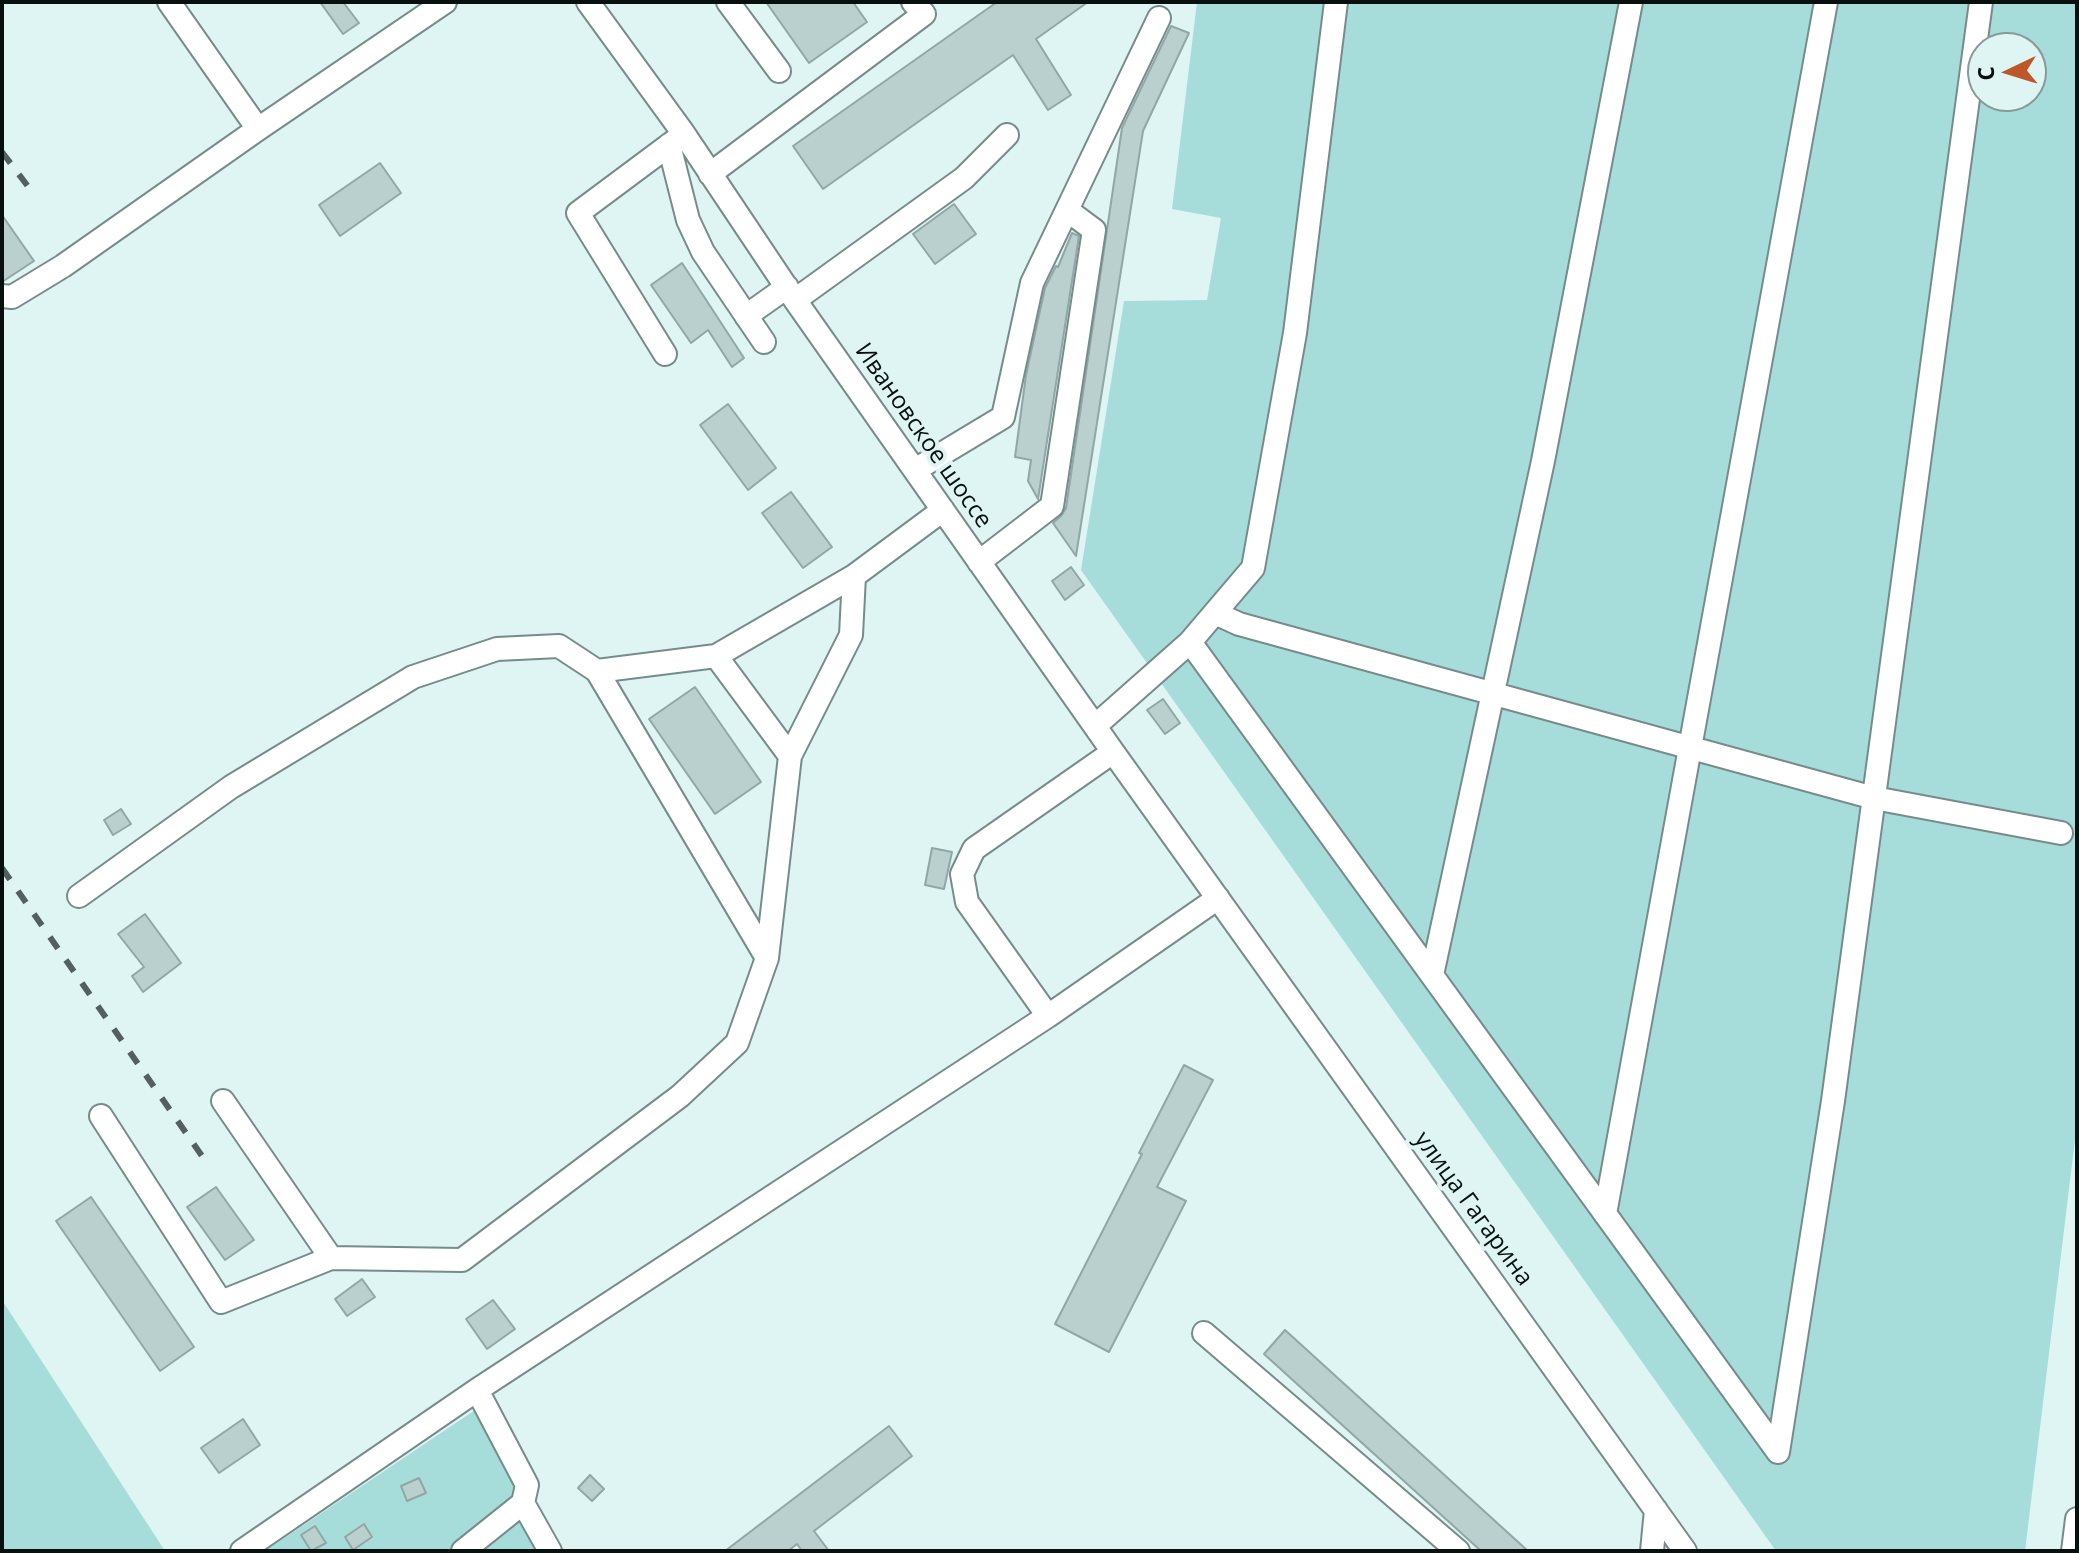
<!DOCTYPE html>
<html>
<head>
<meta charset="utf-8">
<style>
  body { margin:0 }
  #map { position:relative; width:2079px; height:1553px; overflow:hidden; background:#def5f4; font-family:"Open Sans",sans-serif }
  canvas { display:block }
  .frame { position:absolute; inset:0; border:4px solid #08100f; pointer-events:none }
  .north { position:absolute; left:1967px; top:32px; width:80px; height:80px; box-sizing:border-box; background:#def5f4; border:2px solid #889998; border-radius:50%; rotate:266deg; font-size:22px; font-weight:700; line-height:32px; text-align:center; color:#08100f }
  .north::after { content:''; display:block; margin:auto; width:28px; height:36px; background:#bd5729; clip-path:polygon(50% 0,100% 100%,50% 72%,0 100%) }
</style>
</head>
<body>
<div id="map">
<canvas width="2079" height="1553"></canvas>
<div class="frame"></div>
<div class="north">С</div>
</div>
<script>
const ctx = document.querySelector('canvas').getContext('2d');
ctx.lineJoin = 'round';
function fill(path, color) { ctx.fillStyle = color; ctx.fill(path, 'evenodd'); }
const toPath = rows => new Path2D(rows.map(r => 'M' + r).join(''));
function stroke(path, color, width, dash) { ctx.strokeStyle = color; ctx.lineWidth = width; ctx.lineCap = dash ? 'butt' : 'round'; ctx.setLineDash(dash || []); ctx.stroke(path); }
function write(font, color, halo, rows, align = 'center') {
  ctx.font = font + ' "Open Sans",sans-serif'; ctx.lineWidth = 8; ctx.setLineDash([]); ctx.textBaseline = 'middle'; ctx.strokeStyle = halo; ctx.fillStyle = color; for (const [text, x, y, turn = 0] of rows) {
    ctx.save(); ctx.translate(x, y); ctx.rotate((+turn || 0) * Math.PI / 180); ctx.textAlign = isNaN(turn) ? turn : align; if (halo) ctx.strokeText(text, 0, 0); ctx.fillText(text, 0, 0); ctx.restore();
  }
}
fill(toPath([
  [1197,2,2077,2,2077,1123,2025,1551,1776,1551,1081,570,1124,301,1207,300,1221,218,1172,209],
  [1983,48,2031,48,2031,96,1983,96],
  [2,1300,165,1551,166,1551,2,1551],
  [478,1408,555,1551,265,1551]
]), '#a6ddda');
const building = toPath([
  [320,2,343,2,359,23,343,34,320,2],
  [766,2,853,2,867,22,809,63,766,2],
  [997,2,1088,2,1036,39,1071,95,1048,110,1013,55,823,189,793,146,997,2],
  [1171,26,1189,33,1143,131,1076,556,1053,523,1061,516,1066,508,1122,128,1171,26],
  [380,163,401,193,340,236,319,205,380,163],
  [954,204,976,234,935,264,913,234,954,204],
  [2,215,34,261,2,282,2,215],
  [1072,233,1079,236,1038,499,1028,481,1031,460,1015,457,1026,375,1045,288,1056,266,1058,267,1072,233],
  [682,263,744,358,732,367,708,330,691,343,651,285,682,263],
  [728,404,776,468,748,490,700,425,728,404],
  [791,492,832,547,803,568,762,513,791,492],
  [1071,567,1084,585,1065,600,1052,581,1071,567],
  [695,687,761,782,715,814,649,719,695,687],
  [1163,699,1180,723,1165,734,1147,710,1163,699],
  [121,809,131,824,113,835,104,820,121,809],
  [932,848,952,852,944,889,925,885,932,848],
  [145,914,181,963,143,992,132,976,144,967,118,934,145,914],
  [1184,1065,1213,1080,1157,1187,1186,1201,1109,1352,1055,1324,1142,1154,1139,1153,1184,1065],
  [216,1187,254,1240,225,1260,187,1207,216,1187],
  [91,1197,194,1347,160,1371,56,1221,91,1197],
  [362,1279,375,1297,347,1316,335,1299,362,1279],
  [493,1300,515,1329,487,1349,466,1319,493,1300],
  [1285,1330,1528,1551,1481,1551,1264,1354,1285,1330],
  [243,1419,260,1445,219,1473,201,1448,243,1419],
  [889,1426,912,1456,814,1531,829,1551,802,1551,797,1544,788,1551,725,1551,889,1426],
  [590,1475,604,1489,592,1501,578,1488,590,1475],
  [419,1478,426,1493,407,1501,401,1486,419,1478],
  [364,1524,372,1537,353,1550,345,1537,364,1524],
  [315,1526,326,1543,311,1551,301,1535,315,1526]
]);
fill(building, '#b9d0cf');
stroke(building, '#90a7a5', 2);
const minor = toPath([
  [169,2,258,129],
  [588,2,684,134,795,300,1113,752,1685,1551],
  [728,2,779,71],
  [669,145,688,220,703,252,764,342],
  [710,174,924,14,913,2],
  [2,296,12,297,63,266,258,129,445,2],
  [795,300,964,178,1007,135],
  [746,316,787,287],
  [665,354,578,213,684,134],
  [915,470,1003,417,1032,283,1159,18],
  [979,562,1052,506,1094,230,1067,210],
  [1215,613,1239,624,1874,798,2061,833],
  [1190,642,1778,1452],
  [716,656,790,756,767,958,597,671,716,656,854,576,943,510],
  [1095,726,1190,642,1253,568,1295,333,1336,2],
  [790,756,851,635,854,576],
  [79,896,231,787,413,677,497,649,559,646,597,671],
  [1432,975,1543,461,1631,2],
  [1048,1016,967,902,962,874,974,849,1113,752],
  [223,1101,331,1258,462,1260,680,1096,737,1043,767,958],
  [101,1116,221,1302,331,1258],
  [1605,1214,1826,2],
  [1204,1333,1458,1551],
  [477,1390,527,1485,523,1503,550,1551],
  [1778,1452,1833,1101,1981,2],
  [242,1551,477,1390,1048,1016,1218,898],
  [463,1551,523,1503],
  [1652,1551,1656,1510],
  [2073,1551,2077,1519]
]);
stroke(minor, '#768c8b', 26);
stroke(minor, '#fff', 22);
stroke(toPath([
  [2,152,33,193],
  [2,868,202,1156]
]), '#53605f', 6, [14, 14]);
write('24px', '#08100f', '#def5f4', [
  ["Ивановское шоссе",923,436,55],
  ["улица Гагарина",1473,1209,54]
]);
</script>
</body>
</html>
